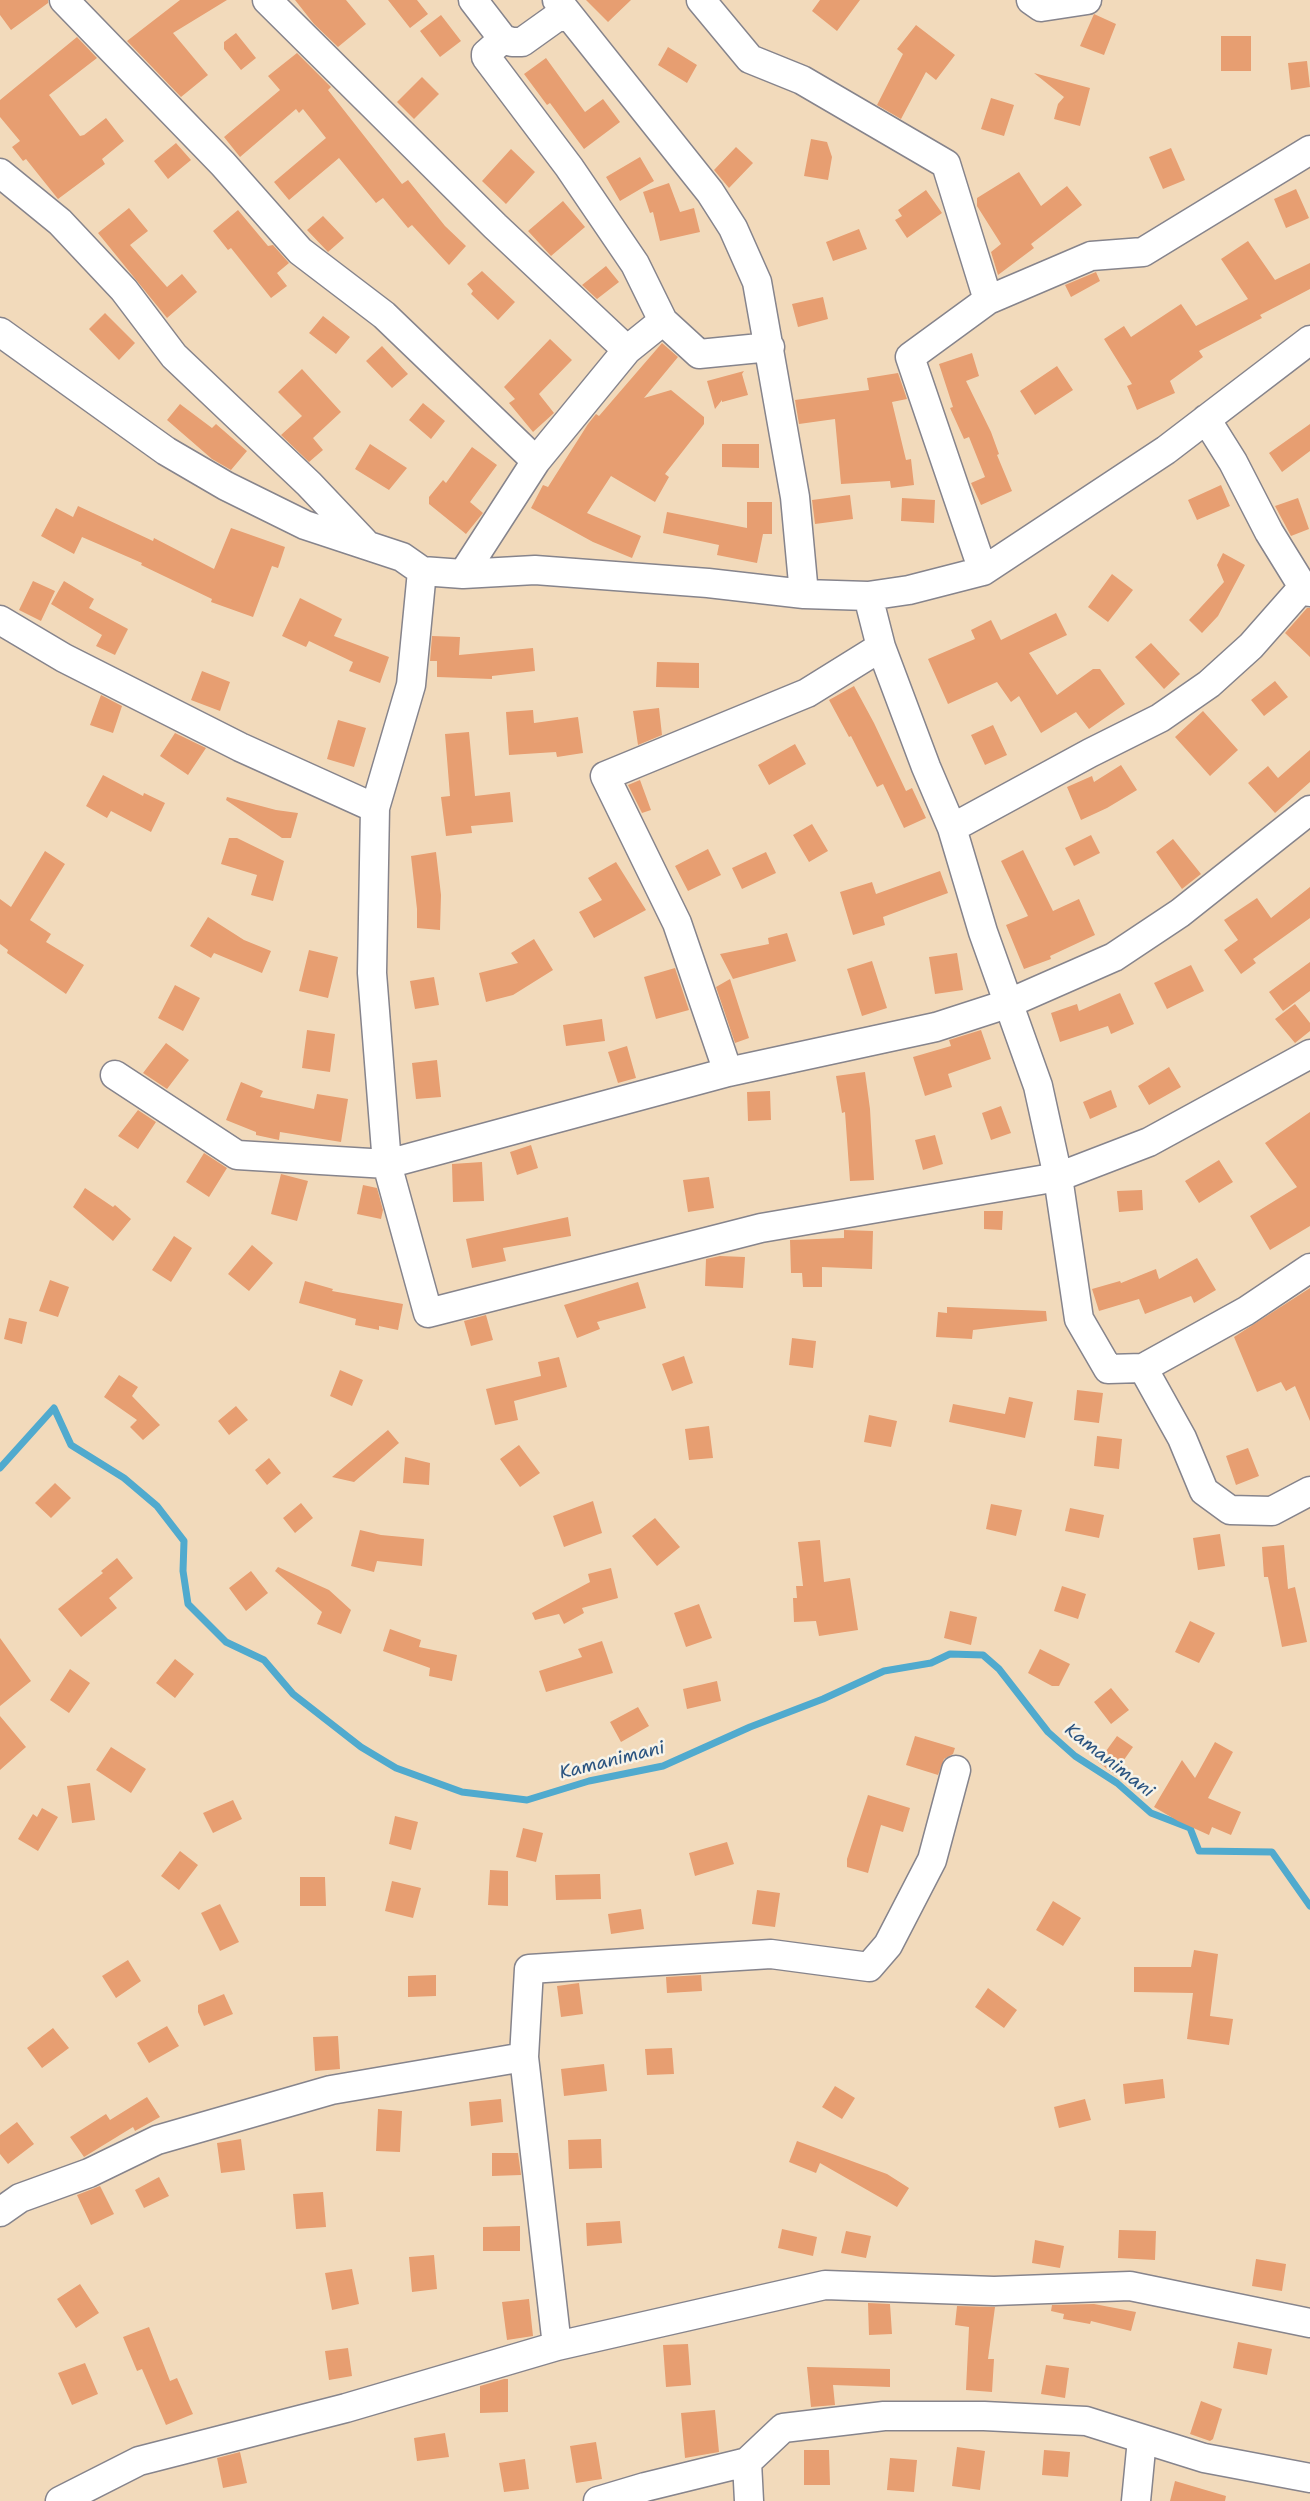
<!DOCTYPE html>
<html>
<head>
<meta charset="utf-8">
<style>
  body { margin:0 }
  canvas { display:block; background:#f2dabb }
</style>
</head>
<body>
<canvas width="1310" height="2501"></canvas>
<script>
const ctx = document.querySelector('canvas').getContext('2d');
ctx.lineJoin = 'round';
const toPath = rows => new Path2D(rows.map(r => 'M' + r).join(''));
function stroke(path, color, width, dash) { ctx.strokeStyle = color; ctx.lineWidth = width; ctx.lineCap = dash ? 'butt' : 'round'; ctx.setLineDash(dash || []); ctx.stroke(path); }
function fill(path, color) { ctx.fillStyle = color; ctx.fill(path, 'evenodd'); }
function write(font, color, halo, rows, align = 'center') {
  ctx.font = font + ' "Shantell Sans",sans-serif'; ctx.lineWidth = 5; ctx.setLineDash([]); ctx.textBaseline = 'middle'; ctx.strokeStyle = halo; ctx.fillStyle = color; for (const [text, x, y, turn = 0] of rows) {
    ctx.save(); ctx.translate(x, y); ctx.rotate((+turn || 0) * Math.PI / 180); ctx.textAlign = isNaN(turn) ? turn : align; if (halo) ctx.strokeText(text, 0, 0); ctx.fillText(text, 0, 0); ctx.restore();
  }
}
stroke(toPath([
  [0,1468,54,1408,71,1445,124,1478,157,1506,184,1541,183,1571,188,1604,226,1642,264,1660,293,1694,361,1747,396,1768,462,1792,527,1800,589,1781,663,1766,750,1727,823,1699,884,1671,931,1663,950,1654,983,1655,999,1669,1048,1732,1075,1756,1117,1783,1151,1813,1190,1828,1199,1851,1272,1852,1310,1906]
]), '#50aace', 7);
fill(toPath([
  [0,0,48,0,48,3,11,30,0,15],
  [180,0,227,0,173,33,208,75,181,97,127,41],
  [295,0,346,0,366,24,338,47,314,24],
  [388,0,417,0,428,14,410,28],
  [586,0,631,0,608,22],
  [820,0,860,0,837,31,812,11],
  [1094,14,1116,24,1104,55,1080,46],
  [441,15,461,41,440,57,420,31],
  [916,25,955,55,936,80,926,72,901,119,877,105,903,54,897,49],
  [236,33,256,58,241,70,224,49,224,42],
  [1221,36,1251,36,1251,71,1221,71],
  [77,37,97,58,49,95,80,136,84,135,106,118,124,141,102,159,105,164,58,199,26,159,23,161,12,147,20,141,0,117,0,100],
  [668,47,697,65,687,83,658,65],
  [297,53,331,87,328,90,402,184,408,180,445,226,466,246,449,265,412,225,408,228,383,198,376,203,339,158,289,200,274,182,326,138,303,109,299,113,296,109,240,157,224,137,280,90,268,76],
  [546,58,585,112,603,99,620,122,584,149,550,103,547,105,524,74],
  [1307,61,1310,87,1291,90,1288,63],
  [1034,73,1090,88,1080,126,1054,119,1058,104,1064,97],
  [422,77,439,94,414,119,397,102],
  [991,98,1014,105,1004,136,981,129],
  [811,139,827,142,832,157,828,180,804,176],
  [176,143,191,160,168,179,154,161],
  [736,147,753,163,729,188,714,170],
  [1171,148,1185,180,1163,189,1149,157],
  [511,149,535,172,506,204,482,181],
  [640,157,654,181,620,201,606,177],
  [1019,172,1041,206,1067,186,1082,205,1031,244,1034,248,998,275,991,252,1001,244,977,206,977,198],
  [669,183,680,212,694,208,700,232,660,241,653,212,650,213,643,192],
  [1296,189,1309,218,1286,228,1274,199],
  [926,190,942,213,907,238,895,220,902,216,898,210],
  [563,201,585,227,551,256,528,231],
  [129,208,148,231,130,245,167,287,182,274,197,292,167,318,98,233],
  [238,210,268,246,273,245,289,263,277,273,287,286,271,298,231,248,228,250,213,231],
  [323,216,344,238,328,252,307,230],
  [859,229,867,249,833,261,826,242],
  [1248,241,1275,280,1310,263,1310,289,1260,315,1262,318,1199,351,1203,357,1170,381,1175,393,1137,410,1127,386,1132,384,1104,339,1124,326,1131,337,1181,304,1196,326,1248,299,1221,259],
  [606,266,619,282,597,299,582,285],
  [482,271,515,302,498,320,471,294,473,291,467,284],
  [1096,272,1100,281,1071,297,1065,285],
  [823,297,828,319,798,327,792,304],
  [105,313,135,343,119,360,89,329],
  [323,316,350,337,336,354,309,333],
  [550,339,572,360,539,394,554,413,533,432,509,403,515,399,504,387],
  [662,343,678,357,644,398,671,390,704,417,704,424,665,474,669,477,655,502,611,476,587,513,641,536,632,558,593,542,531,508,543,485,548,487,588,424,596,414,599,416],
  [382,346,408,374,392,388,366,361],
  [972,353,979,376,966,381,991,432,999,454,997,455,1012,491,981,505,971,483,985,477,969,437,964,439,950,408,953,407,939,364],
  [1057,366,1073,390,1035,415,1020,391],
  [302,369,341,412,313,438,323,450,309,462,281,435,302,416,278,392],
  [744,371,742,374,748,395,722,402,722,400,715,409,707,381],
  [898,373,907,399,892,402,906,460,911,459,914,485,891,488,890,481,841,484,835,419,799,424,795,400,869,390,867,378],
  [423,403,445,421,431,439,409,420],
  [180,404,212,428,216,424,247,451,231,470,212,459,167,420],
  [1310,424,1310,451,1282,472,1269,453],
  [370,444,407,468,389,490,355,469],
  [722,444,759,444,759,468,722,467],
  [472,447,497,465,470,502,483,513,466,534,429,504,429,497,443,480,446,483],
  [1221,485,1230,506,1197,520,1188,500],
  [850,495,853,519,815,524,812,500],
  [902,498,935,500,934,523,901,521],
  [1298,498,1309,529,1291,536,1275,506],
  [747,502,772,502,772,534,763,534,757,563,717,555,719,545,663,533,667,512,747,528],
  [78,506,153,541,154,538,214,569,231,528,285,547,278,568,272,566,253,617,211,602,212,599,141,565,142,563,82,537,74,554,41,536,56,508,73,517],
  [1223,553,1245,565,1218,616,1202,633,1189,620,1224,582,1217,565],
  [1112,574,1133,590,1108,622,1088,607],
  [33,581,55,591,41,621,19,610],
  [64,581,94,599,89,608,128,629,115,655,96,646,102,635,51,604],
  [300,598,342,619,334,636,389,657,380,683,349,671,353,662,309,641,306,647,282,636],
  [1307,608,1310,608,1310,657,1285,633],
  [1056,613,1067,635,1029,653,1057,695,1093,669,1100,669,1125,704,1089,729,1076,712,1041,733,1019,696,1011,702,997,682,948,704,928,659,975,639,971,630,991,620,1001,640],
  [432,636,460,637,459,655,533,648,535,671,492,676,492,679,437,677,437,661,430,661],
  [1151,643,1180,674,1164,689,1135,657],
  [657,662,699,663,699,688,656,687],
  [202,671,230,682,220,711,191,700],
  [1275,681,1288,697,1264,716,1251,700],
  [854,686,874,723,906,791,912,788,926,818,904,828,883,784,877,787,851,736,849,737,829,700],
  [101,695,122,706,113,733,90,725],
  [659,708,662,735,638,745,633,711],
  [533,710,534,723,578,717,583,753,557,757,556,752,509,755,506,712],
  [1203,711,1238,750,1210,776,1175,737],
  [338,720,366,728,354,767,327,759],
  [993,725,1007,755,985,765,971,735],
  [469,732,475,796,510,792,513,822,471,826,472,833,446,836,441,797,450,796,445,734],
  [175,733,206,748,188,775,160,756],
  [795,744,806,764,769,785,758,765],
  [1310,750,1310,782,1275,813,1248,783,1268,766,1278,778],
  [1121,765,1137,790,1107,808,1081,820,1067,787,1092,776,1094,782],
  [103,775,143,796,144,793,165,803,151,832,111,811,107,818,86,806],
  [640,780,651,810,642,813,628,785],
  [227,797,276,810,298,813,291,838,282,838,226,800],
  [812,824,828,851,809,862,793,835],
  [1091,835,1100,853,1074,866,1065,848],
  [229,838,237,838,284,861,273,901,251,895,257,875,221,864],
  [1173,839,1201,874,1182,889,1156,852],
  [708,849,721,875,688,891,675,866],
  [1023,850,1053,911,1079,899,1095,935,1050,956,1051,959,1024,969,1006,925,1028,916,1001,861],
  [45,851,65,864,30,920,51,934,46,942,84,965,66,994,7,953,8,950,0,944,0,899,11,907],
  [436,852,441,895,440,930,417,928,417,909,411,856],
  [766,852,776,873,742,889,732,868],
  [616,862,646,910,594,938,579,912,602,900,588,878],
  [940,871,948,893,883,917,885,925,853,935,840,892,872,882,876,894],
  [1310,887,1310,918,1253,959,1256,963,1241,974,1224,950,1238,940,1224,920,1257,898,1271,918],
  [208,917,244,940,271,951,262,973,214,953,211,958,190,946],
  [787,933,796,961,733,979,720,954,769,944,768,938],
  [534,939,553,970,513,995,486,1002,479,973,518,963,511,953],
  [309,950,338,957,328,998,299,991],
  [957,953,963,990,935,994,929,957],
  [872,961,887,1008,862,1016,847,969],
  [1310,962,1310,991,1283,1011,1269,992],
  [1191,965,1204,991,1167,1009,1154,983],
  [675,968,689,1010,656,1019,644,977],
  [434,977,439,1005,415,1009,410,981],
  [730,979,749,1038,735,1043,716,987],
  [175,985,200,998,183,1031,158,1018],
  [1120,993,1134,1024,1111,1034,1108,1026,1060,1042,1051,1013,1077,1004,1079,1011],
  [1295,1004,1310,1023,1310,1031,1295,1043,1275,1019],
  [602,1019,605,1041,566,1046,563,1025],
  [307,1030,335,1034,330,1072,302,1068],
  [981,1030,991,1059,948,1074,952,1087,925,1096,913,1057,951,1046,949,1040],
  [166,1043,189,1060,167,1089,143,1073],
  [627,1046,636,1078,618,1083,608,1052],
  [437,1060,441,1097,416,1099,412,1063],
  [1169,1067,1181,1087,1149,1105,1138,1086],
  [865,1072,870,1109,874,1180,850,1181,845,1112,842,1113,836,1076],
  [241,1082,263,1091,260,1097,314,1109,317,1094,348,1099,341,1142,280,1132,279,1140,256,1135,256,1132,226,1120],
  [1111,1090,1117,1107,1090,1119,1083,1102],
  [770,1091,771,1120,748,1121,747,1092],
  [1001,1106,1011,1133,991,1140,982,1113],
  [138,1110,156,1122,138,1149,118,1136],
  [1310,1112,1310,1226,1270,1250,1250,1216,1297,1187,1265,1143],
  [935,1135,943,1164,923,1170,915,1140],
  [531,1145,538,1168,517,1175,510,1152],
  [204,1153,227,1168,209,1197,186,1182],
  [1219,1160,1233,1182,1199,1203,1185,1181],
  [482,1162,484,1201,453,1202,452,1164],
  [281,1174,308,1181,297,1221,271,1214],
  [709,1177,714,1208,688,1212,683,1180],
  [363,1185,377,1188,383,1210,381,1219,357,1214],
  [85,1188,113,1207,115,1205,131,1219,113,1241,73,1207],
  [1142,1190,1143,1210,1119,1212,1117,1191],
  [984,1211,1003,1211,1002,1230,984,1229],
  [568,1217,571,1236,503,1248,506,1261,472,1268,466,1239],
  [844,1230,873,1231,872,1269,822,1267,822,1287,803,1287,802,1273,791,1273,790,1240,844,1238],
  [174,1236,192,1248,171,1282,152,1270],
  [252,1245,273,1263,249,1291,228,1274],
  [720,1256,745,1257,743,1288,705,1286,706,1259],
  [1197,1258,1216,1290,1194,1303,1191,1296,1145,1314,1139,1299,1099,1311,1092,1289,1120,1281,1121,1283,1156,1269,1159,1279],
  [50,1280,69,1287,58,1317,39,1311],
  [305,1281,333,1289,332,1291,403,1304,398,1330,379,1326,379,1330,355,1325,356,1319,299,1303],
  [638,1282,646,1308,597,1322,600,1329,577,1338,564,1305],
  [1310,1288,1310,1421,1295,1386,1286,1391,1281,1382,1257,1392,1234,1337],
  [947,1307,1046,1311,1047,1321,973,1330,972,1339,936,1337,938,1312,947,1313],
  [486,1315,493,1340,471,1346,464,1321],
  [9,1318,27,1322,22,1344,4,1339],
  [792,1338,816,1341,813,1368,789,1365],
  [684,1356,693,1383,672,1391,662,1364],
  [559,1357,567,1387,514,1401,518,1420,495,1425,486,1389,541,1376,538,1362],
  [340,1370,363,1380,352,1406,330,1396],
  [119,1375,138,1387,132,1396,160,1425,143,1440,130,1427,137,1420,104,1397],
  [1077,1390,1103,1393,1099,1423,1074,1420],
  [1009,1397,1033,1402,1025,1438,949,1422,953,1404,1005,1414],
  [236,1406,248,1420,229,1435,218,1421],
  [869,1415,897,1421,891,1447,864,1442],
  [709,1426,713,1458,689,1460,685,1429],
  [388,1430,399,1443,354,1482,332,1477],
  [1097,1436,1122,1439,1119,1469,1094,1466],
  [519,1445,540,1473,520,1487,500,1459],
  [1248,1448,1259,1476,1236,1485,1226,1456],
  [405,1457,430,1463,429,1485,403,1483],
  [269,1458,281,1473,267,1485,255,1470],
  [55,1483,71,1498,51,1518,35,1503],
  [593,1501,602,1533,564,1547,553,1516],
  [301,1503,313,1518,295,1533,283,1518],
  [991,1504,1022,1510,1016,1536,986,1529],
  [1070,1508,1104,1515,1099,1538,1065,1531],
  [655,1518,680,1547,657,1566,632,1536],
  [360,1530,381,1535,424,1539,422,1566,377,1561,374,1572,351,1566],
  [1220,1534,1225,1566,1198,1570,1193,1538],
  [820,1540,824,1582,850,1578,858,1630,819,1636,816,1621,794,1622,793,1598,797,1598,796,1586,803,1586,798,1542],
  [1284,1545,1288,1589,1295,1587,1307,1642,1282,1647,1268,1577,1264,1577,1262,1547],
  [117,1558,133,1578,109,1598,117,1608,81,1637,58,1609,103,1573,101,1571],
  [278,1567,329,1590,351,1610,341,1634,317,1624,322,1612,275,1571],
  [611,1568,618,1598,582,1608,584,1613,564,1624,559,1614,535,1620,532,1613,590,1582,588,1574],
  [251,1571,268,1593,246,1611,229,1588],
  [1062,1586,1086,1594,1078,1619,1054,1611],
  [699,1604,712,1638,686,1647,674,1613],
  [950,1611,977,1617,971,1645,944,1638],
  [1190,1621,1215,1633,1199,1663,1175,1652],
  [390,1629,421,1640,419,1647,457,1655,452,1681,429,1676,430,1668,383,1651],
  [0,1638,31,1681,0,1706],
  [602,1641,613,1673,546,1692,539,1671,582,1657,578,1649],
  [1040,1649,1070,1664,1059,1686,1052,1686,1028,1673],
  [175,1659,194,1674,175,1698,156,1683],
  [70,1669,90,1683,69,1713,50,1700],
  [717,1681,721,1701,687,1709,683,1689],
  [1111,1688,1129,1710,1111,1724,1094,1702],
  [638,1707,649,1726,621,1742,610,1722],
  [0,1716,26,1747,0,1770],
  [915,1736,955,1748,953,1754,944,1759,938,1775,906,1765],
  [1117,1736,1133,1747,1114,1774,1098,1762],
  [1215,1742,1233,1752,1208,1798,1241,1812,1231,1835,1212,1827,1209,1835,1178,1821,1154,1807,1182,1760,1195,1778],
  [111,1747,146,1769,131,1793,96,1770],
  [90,1783,95,1820,72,1823,67,1786],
  [868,1795,910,1808,903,1832,881,1825,868,1873,847,1867,847,1859],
  [233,1800,242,1819,213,1833,203,1813],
  [42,1808,58,1817,38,1851,18,1839,33,1814,37,1817],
  [395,1816,418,1822,411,1850,389,1844],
  [523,1828,543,1833,536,1862,516,1857],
  [727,1842,734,1864,695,1876,689,1853],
  [180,1851,198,1865,179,1890,161,1876],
  [490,1870,508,1871,508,1906,488,1905],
  [600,1874,601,1899,556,1900,555,1875],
  [300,1877,325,1877,326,1906,300,1906],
  [392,1881,421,1888,413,1918,385,1911],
  [757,1890,780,1893,775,1927,752,1924],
  [1053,1901,1081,1918,1063,1946,1036,1930],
  [220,1904,239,1942,220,1951,201,1913],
  [641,1909,644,1929,611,1934,608,1914],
  [1194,1950,1218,1954,1210,2016,1233,2019,1229,2045,1187,2039,1193,1993,1134,1992,1134,1967,1191,1967],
  [128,1960,141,1981,116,1998,102,1976],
  [436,1975,436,1996,408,1997,408,1976],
  [701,1975,702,1991,667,1993,666,1977],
  [579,1983,583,2014,561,2017,557,1986],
  [988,1988,1017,2010,1004,2028,975,2007],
  [224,1994,233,2014,204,2026,198,2012,198,2005],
  [167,2026,179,2046,149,2063,137,2043],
  [53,2028,69,2048,42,2068,27,2048],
  [338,2036,340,2069,315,2071,313,2037],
  [672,2048,674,2074,647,2075,645,2049],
  [604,2064,607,2091,564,2096,561,2069],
  [1163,2079,1165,2098,1125,2104,1123,2084],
  [835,2086,855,2098,842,2119,822,2107],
  [147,2097,160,2117,135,2131,133,2127,84,2157,70,2137,106,2114,110,2120],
  [501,2099,503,2122,471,2126,469,2102],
  [1085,2099,1091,2120,1059,2128,1054,2107],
  [378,2109,402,2111,400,2152,376,2151],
  [17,2122,34,2144,8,2164,0,2154,0,2135],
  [241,2139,245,2170,221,2173,217,2143],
  [601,2139,602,2168,569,2169,568,2140],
  [797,2141,887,2174,909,2188,897,2207,820,2163,816,2173,789,2162],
  [492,2153,518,2153,521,2175,492,2176],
  [159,2177,169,2196,144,2208,135,2190],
  [100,2186,114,2214,91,2225,77,2195],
  [323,2192,326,2227,296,2229,293,2194],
  [620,2221,622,2243,587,2246,586,2223],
  [520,2226,520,2251,483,2251,483,2227],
  [782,2229,817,2237,813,2256,778,2248],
  [1119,2230,1156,2231,1155,2260,1118,2258],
  [846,2231,871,2236,866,2258,841,2253],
  [1035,2240,1064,2246,1060,2268,1032,2263],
  [434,2255,437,2289,412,2292,409,2257],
  [1256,2259,1286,2264,1282,2291,1252,2286],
  [352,2269,359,2304,332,2310,325,2273],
  [80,2284,99,2313,76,2328,57,2299],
  [529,2299,533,2336,507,2340,502,2302],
  [868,2303,890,2304,892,2334,869,2335],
  [1094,2304,1136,2312,1131,2331,1091,2321,1090,2324,1063,2319,1064,2314,1051,2311,1052,2305],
  [957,2306,995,2307,988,2359,994,2359,992,2392,966,2390,969,2327,955,2325],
  [149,2327,170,2381,177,2378,193,2414,166,2425,142,2369,137,2371,123,2337],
  [1238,2342,1272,2349,1267,2375,1233,2368],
  [688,2344,691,2385,666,2387,663,2345],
  [348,2348,352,2376,329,2380,325,2351],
  [85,2363,98,2394,72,2405,58,2373],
  [1046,2365,1069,2368,1065,2398,1041,2394],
  [807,2367,890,2369,890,2387,833,2385,835,2405,811,2407],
  [504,2379,508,2379,508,2412,480,2413,480,2386],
  [1201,2401,1222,2409,1213,2439,1210,2441,1190,2434],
  [715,2410,719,2452,685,2458,681,2413],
  [445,2433,449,2457,417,2461,414,2438],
  [596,2442,602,2479,576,2483,570,2446],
  [957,2447,985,2451,980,2490,952,2486],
  [804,2450,829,2450,830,2485,804,2485],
  [1044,2450,1070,2452,1068,2477,1042,2475],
  [240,2452,247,2483,223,2488,217,2458],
  [890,2458,917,2460,914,2492,887,2490],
  [525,2459,529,2489,504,2492,499,2463],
  [1175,2481,1226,2496,1225,2501,1170,2501]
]), '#e79e71');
const minor = toPath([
  [64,0,223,164,300,251,384,315,536,461],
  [267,0,495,226,627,350],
  [473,0,503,39,512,42,522,42,557,17,570,17],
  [557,0,710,192,733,228,757,282,795,497,804,594],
  [701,0,750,59,802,80,946,164,988,300],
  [1031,0,1041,7,1087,0],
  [503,39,486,54,486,57,569,167,635,264,663,321],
  [0,173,60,222,124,290,174,356,309,484,364,542],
  [0,332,166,451,226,486,305,525,402,557,422,571,463,574,535,570,708,583,804,594,868,596,909,590,983,571,1166,450,1310,340],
  [1206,419,1233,462,1269,532,1303,587,1310,592],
  [422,571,411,685,375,808,372,973,387,1164,428,1313,761,1228,1058,1177,1149,1142,1310,1054],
  [983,571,910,357,988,300,1091,256,1143,252,1310,150],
  [463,574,536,461,627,350,663,321,699,354,770,347],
  [868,596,881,647,926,767,952,828,983,932,1038,1086,1058,1177,1079,1319,1108,1369,1143,1368,1246,1311,1310,1268],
  [0,620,64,658,240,747,375,808],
  [952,828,1090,753,1160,718,1209,684,1251,646,1303,587],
  [728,1072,677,923,605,776,807,693,881,647],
  [115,1075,237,1155,387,1164,728,1072,936,1027,1007,1004,1114,957,1180,913,1310,810],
  [1143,1368,1182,1438,1204,1491,1230,1510,1272,1511,1310,1491],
  [0,2212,20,2198,89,2173,157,2140,331,2090,524,2057],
  [557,2346,524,2057,529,1969,771,1954,869,1967,888,1945,932,1860,956,1770],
  [747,2462,749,2501],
  [60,2501,139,2461,346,2408,557,2346,825,2285,994,2291,1130,2286,1310,2323],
  [598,2501,645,2487,747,2462,783,2428,884,2416,984,2416,1086,2421,1204,2458,1310,2478],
  [1136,2501,1142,2439]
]);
stroke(minor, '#86848c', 31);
stroke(minor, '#fff', 28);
write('italic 18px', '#2b5480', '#f7f3e8', [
  ["Kamanimani",612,1761,-14],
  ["Kamanimani",1109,1761,38]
]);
</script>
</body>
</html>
